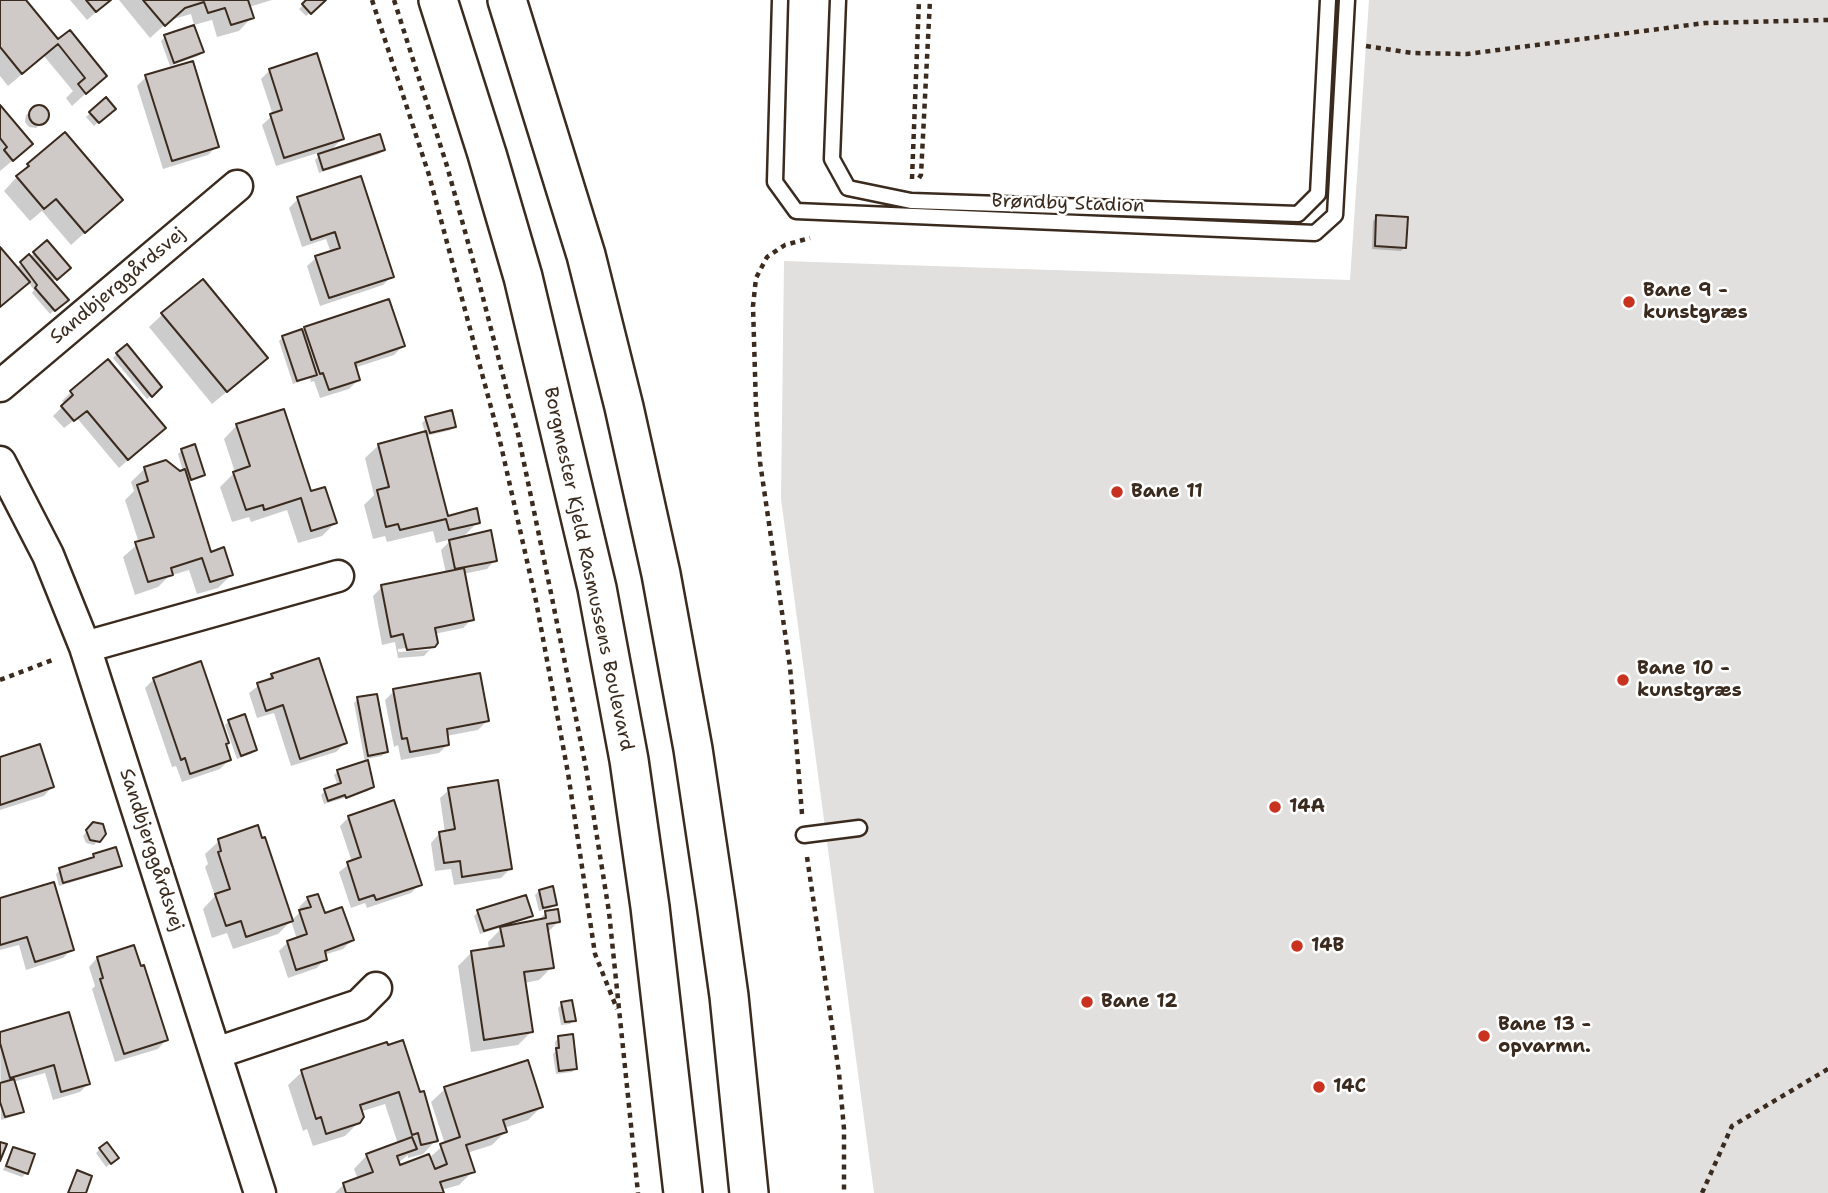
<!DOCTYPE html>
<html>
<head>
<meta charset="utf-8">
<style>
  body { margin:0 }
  canvas { display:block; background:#fff }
</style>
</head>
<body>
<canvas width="1828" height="1193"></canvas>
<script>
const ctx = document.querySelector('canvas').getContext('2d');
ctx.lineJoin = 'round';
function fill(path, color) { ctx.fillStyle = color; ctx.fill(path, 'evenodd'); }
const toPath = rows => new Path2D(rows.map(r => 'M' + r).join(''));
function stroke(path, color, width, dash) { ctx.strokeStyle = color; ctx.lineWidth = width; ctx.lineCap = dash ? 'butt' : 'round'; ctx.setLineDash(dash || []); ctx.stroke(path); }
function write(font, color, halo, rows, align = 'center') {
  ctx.font = font + ' "Shantell Sans",sans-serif'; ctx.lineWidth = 5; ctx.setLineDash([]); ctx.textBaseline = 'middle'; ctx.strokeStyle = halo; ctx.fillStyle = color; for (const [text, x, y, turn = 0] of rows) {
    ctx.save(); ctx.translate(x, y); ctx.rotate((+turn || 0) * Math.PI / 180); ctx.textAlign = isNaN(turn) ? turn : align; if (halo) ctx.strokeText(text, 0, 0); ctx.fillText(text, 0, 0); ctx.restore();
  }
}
fill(toPath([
  [1369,0,1828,0,1828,1193,874,1193,781,499,784,261,1350,280]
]), '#e2e0de');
fill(toPath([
  [0,0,24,0,58,42,105,76,72,106,66,98,73,91,44,56,8,86,0,76],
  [70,0,110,0,87,20],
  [119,0,272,0,249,7,252,17,239,31,217,37,212,20,194,25,191,14,170,20,150,38],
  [309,0,319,4,306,16,299,9],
  [165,37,202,52,198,56,170,66,161,41],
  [270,70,342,139,328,153,383,150,379,154,319,173,315,160,324,151,276,166,262,125,273,115,261,79],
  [146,77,217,146,208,155,163,169,137,86],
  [105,100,113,109,94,126,86,117],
  [36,106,43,107,47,112,46,119,36,128,29,127,25,122,26,115],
  [0,108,17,157,0,171],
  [65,134,107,213,71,245,42,211,30,221,4,191,28,165],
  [298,199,392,276,383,285,320,306,307,266,316,258,331,253,326,239,302,247,289,208],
  [1377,217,1405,247,1401,251,1372,249,1373,221],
  [0,250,16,268,35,253,64,272,52,282,63,303,50,314,32,293,34,290,28,282,0,305],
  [163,314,252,371,212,404,149,327],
  [305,328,403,346,394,355,354,368,358,380,349,389,320,398,314,381,311,382,310,378,293,384,279,341,283,337],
  [117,354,160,387,147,399,113,358],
  [71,392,155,436,119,468,77,418,64,428,53,416,65,404,62,401],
  [426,419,454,426,451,430,426,436,446,518,478,522,462,538,495,560,487,569,463,574,472,619,463,628,434,634,433,646,424,656,398,658,395,642,382,645,373,596,382,587,446,574,441,550,452,539,436,543,433,531,387,542,385,536,373,539,364,505,374,495,365,458,379,445,425,433,422,423],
  [429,646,429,650,398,652,398,649],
  [237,425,310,493,335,523,322,536,298,543,287,510,251,522,249,517,232,522,220,487,235,472,224,439],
  [182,450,203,475,187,483,210,554,231,575,218,588,197,594,189,570,169,576,158,587,135,595,123,557,139,543,125,500,134,491,131,482,144,469,166,462,180,473,183,471,178,454],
  [272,675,345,743,336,752,291,766,274,713,257,718,249,693],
  [154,679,224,746,229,760,220,769,182,782,176,766,172,767,145,688],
  [394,691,487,721,478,730,446,736,448,744,439,753,401,760,398,745,394,747,385,700],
  [358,699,386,752,382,756,366,759,372,787,368,791,324,804,321,795,325,791,338,786,334,775,338,771,365,762,354,703],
  [229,721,255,750,251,754,237,759,225,725],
  [0,759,52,787,44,796,0,810],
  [449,790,510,869,501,878,454,885,451,869,435,871,431,843,439,834,445,833,440,798],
  [349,817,420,884,411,893,367,908,365,903,351,908,339,872,352,862,340,826],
  [93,824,104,833,94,845,86,843,83,836],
  [219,841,291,921,278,934,233,949,227,933,212,938,203,909,215,896,205,867,208,864,205,854],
  [94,856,120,865,116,869,59,886,56,874,60,870,90,860],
  [539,891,555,904,551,908,539,911,535,895],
  [308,898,352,940,343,949,324,955,325,959,317,968,288,978,279,951,288,942,297,939,291,921,301,911,299,907],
  [0,900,72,949,63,958,26,970,19,945,0,950],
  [478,912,531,915,527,919,511,924,511,927,537,921,546,913,558,922,547,933,552,967,539,980,524,983,532,1031,518,1045,471,1052,458,966,471,953,489,950,488,942,503,927,480,934,474,916],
  [97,958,166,1040,158,1049,115,1062,92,989,95,986,89,967],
  [562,1004,574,1020,570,1024,561,1025,558,1008],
  [0,1033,89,1083,80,1092,53,1100,45,1073,13,1082,22,1111,18,1115,1,1120],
  [559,1037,576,1068,572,1072,556,1074,553,1054,556,1051,555,1042],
  [386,1044,436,1140,423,1154,408,1158,408,1155,398,1163,399,1167,429,1158,445,1144,431,1102,445,1089,541,1107,528,1120,504,1128,505,1132,492,1145,467,1153,473,1171,459,1185,441,1190,442,1193,335,1193,344,1184,358,1179,354,1169,367,1155,398,1144,385,1104,360,1112,359,1122,345,1136,313,1146,307,1129,303,1131,288,1085,302,1072],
  [14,1149,26,1173,22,1177,3,1170,10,1153],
  [100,1149,113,1162,106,1167,96,1153]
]), '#0003');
const building = toPath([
  [0,0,26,0,58,39,70,30,107,76,86,94,78,84,85,78,58,44,22,74,0,47,0,0],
  [86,0,111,0,96,12,86,0],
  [143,0,248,0,254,18,231,25,225,8,208,13,204,2,185,8,165,26,143,0],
  [306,0,326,0,311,14,302,4,306,0],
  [194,25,204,52,174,63,164,35,194,25],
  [317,53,344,139,284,158,270,114,282,110,269,69,317,53],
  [193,61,219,147,172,161,145,75,193,61],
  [106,97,116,109,99,123,89,112,106,97],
  '29 115a10 10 0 1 1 20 0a10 10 0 1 1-20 0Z',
  [0,105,33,144,13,161,4,150,7,147,0,138,0,105],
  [65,132,123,200,85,233,56,199,44,209,16,176,29,166,27,164,65,132],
  [380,134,385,150,323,170,318,154,380,134],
  [361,176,394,277,329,298,315,256,340,248,335,232,311,240,297,197,361,176],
  [1376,215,1408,217,1406,248,1375,246,1376,215],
  [47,240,71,268,57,280,33,252,47,240],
  [0,247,30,282,0,307,0,247],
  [29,254,69,300,55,311,35,288,37,285,20,262,29,254],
  [203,279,268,358,227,392,161,313,203,279],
  [389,299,405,346,355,363,360,380,329,390,323,373,320,374,304,327,389,299],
  [302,329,317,375,297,381,282,336,302,329],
  [127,344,162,387,152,397,116,353,127,344],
  [108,359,166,428,128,460,87,411,74,421,61,406,73,395,70,391,108,359],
  [284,409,311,491,325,487,337,523,311,531,301,498,264,510,263,505,246,510,233,472,250,466,236,424,284,409],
  [452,410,456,427,430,433,425,417,452,410],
  [426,431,448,516,477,508,480,523,449,530,446,519,400,530,398,524,386,527,377,490,389,487,378,444,426,431],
  [195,444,205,475,191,480,181,449,195,444],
  [166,460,180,471,185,469,211,552,224,547,233,575,210,582,202,558,171,568,173,575,148,582,135,542,154,537,137,485,148,481,144,467,166,460],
  [491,530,497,561,455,569,449,540,491,530],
  [464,568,474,620,435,628,438,643,435,647,407,650,403,634,391,637,381,585,464,568],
  [319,658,347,743,300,759,283,705,266,711,257,683,273,678,271,674,319,658],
  [201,661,229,743,226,744,231,760,190,774,185,758,181,760,153,678,201,661],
  [480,673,489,721,447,729,449,745,410,752,407,738,402,739,393,689,480,673],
  [377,694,388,752,368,756,357,697,377,694],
  [245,714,257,750,241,756,228,720,245,714],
  [40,744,54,787,0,805,0,757,40,744],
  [368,760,374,787,346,798,345,795,328,801,324,789,341,783,337,770,368,760],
  [498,780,512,869,462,877,460,861,444,863,439,832,455,829,448,788,498,780],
  [394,800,422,885,376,900,374,895,359,900,347,862,361,857,348,816,394,800],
  [93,822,103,824,106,834,100,842,90,840,86,830,93,822],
  [258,825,262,838,265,837,293,921,246,937,241,921,226,926,215,894,230,889,218,852,221,851,218,839,258,825],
  [116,847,122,866,63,883,59,868,94,857,93,854,116,847],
  [54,882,74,950,35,962,27,937,0,945,0,898,54,882],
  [553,886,557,905,543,908,539,890,553,886],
  [318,894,325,913,342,907,354,940,325,951,327,960,296,970,287,941,307,934,299,910,311,907,307,897,318,894],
  [526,895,533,916,484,931,477,910,526,895],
  [558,909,560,922,547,924,554,968,524,972,533,1032,484,1040,471,951,504,946,500,927,546,918,545,911,558,909],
  [134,945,141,966,144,965,168,1040,124,1054,100,979,103,978,97,957,134,945],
  [572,1000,576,1021,565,1022,561,1002,572,1000],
  [69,1012,90,1084,61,1092,54,1065,10,1078,0,1043,0,1032,69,1012],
  [573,1034,577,1069,559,1071,556,1048,559,1048,558,1036,573,1034],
  [403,1040,420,1092,424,1091,438,1141,421,1145,418,1133,412,1135,399,1092,360,1105,364,1117,360,1123,326,1134,321,1117,316,1119,301,1070,387,1042,388,1045,403,1040],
  [528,1060,543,1107,503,1120,507,1132,466,1145,475,1172,440,1182,444,1193,346,1193,343,1183,373,1172,366,1154,412,1137,417,1149,397,1156,400,1165,429,1154,435,1169,447,1164,440,1144,460,1137,444,1087,528,1060],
  [14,1079,24,1112,5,1117,0,1102,0,1083,14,1079],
  [0,1142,7,1144,0,1161,0,1142],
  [107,1142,119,1158,111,1164,99,1148,107,1142],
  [13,1147,35,1154,28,1174,6,1166,13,1147],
  [77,1170,92,1176,86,1193,68,1193,77,1170]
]);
fill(building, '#cfcac7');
stroke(building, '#3b2a1e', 2);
const service = toPath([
  [780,0,775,182,796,211,1315,233,1335,215,1347,0],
  [838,0,832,159,848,188,911,201,1298,214,1318,194,1328,0],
  [804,835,859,828]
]);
const minor = toPath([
  [0,386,237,186],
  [0,462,48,555,85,647,260,1193],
  [85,647,338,576],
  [216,1053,359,1005,376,988]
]);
const tertiary = toPath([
  [438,0,487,154,523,277,597,588,629,760,650,907,683,1193],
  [507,0,586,255,624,407,661,574,693,749,716,903,729,996,749,1193]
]);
stroke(service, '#3b2a1e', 19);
stroke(minor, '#3b2a1e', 35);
stroke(tertiary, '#3b2a1e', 42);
stroke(toPath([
  [372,0,429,175,500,441,536,601,568,773,595,954,617,1009],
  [394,0,447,166,480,286,518,434,552,598,586,768,609,912,638,1193],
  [1366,46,1412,53,1467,54,1705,23,1828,20],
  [919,178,921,175,930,0],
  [912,179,919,0],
  [0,680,55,659],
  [802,814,790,667,760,462,756,407,753,306,756,278,767,257,785,245,810,238],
  [807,857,839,1073,844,1129,844,1193],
  [1702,1193,1732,1126,1828,1069]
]), '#3b2a1e', 4.5, [5, 5]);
stroke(service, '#fff', 14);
stroke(minor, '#fff', 30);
stroke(tertiary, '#fff', 37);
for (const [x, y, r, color] of [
  [1629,302,7,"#c8321e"],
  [1117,492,7,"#c8321e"],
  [1623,680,7,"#c8321e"],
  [1275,807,7,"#c8321e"],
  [1297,946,7,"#c8321e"],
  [1087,1002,7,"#c8321e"],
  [1484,1036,7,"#c8321e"],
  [1319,1087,7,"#c8321e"]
]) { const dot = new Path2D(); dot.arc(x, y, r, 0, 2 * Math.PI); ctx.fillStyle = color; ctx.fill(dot); stroke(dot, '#fff', 2.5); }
write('19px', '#3b2a1e', '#fff', [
  ["Brøndby Stadion",1068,204,2],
  ["Sandbjerggårdsvej",118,286,-40],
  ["Borgmester Kjeld Rasmussens Boulevard",588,569,78],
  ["Sandbjerggårdsvej",151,850,72]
]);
write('bold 19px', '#3b2a1e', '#fff', [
  ["Bane 9 -",1643,291],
  ["kunstgræs",1643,313],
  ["Bane 11",1131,492],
  ["Bane 10 -",1637,669],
  ["kunstgræs",1637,691],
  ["14A",1289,807],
  ["14B",1311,946],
  ["Bane 12",1101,1002],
  ["Bane 13 -",1498,1025],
  ["opvarmn.",1498,1047],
  ["14C",1333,1087]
], 'left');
</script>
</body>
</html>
